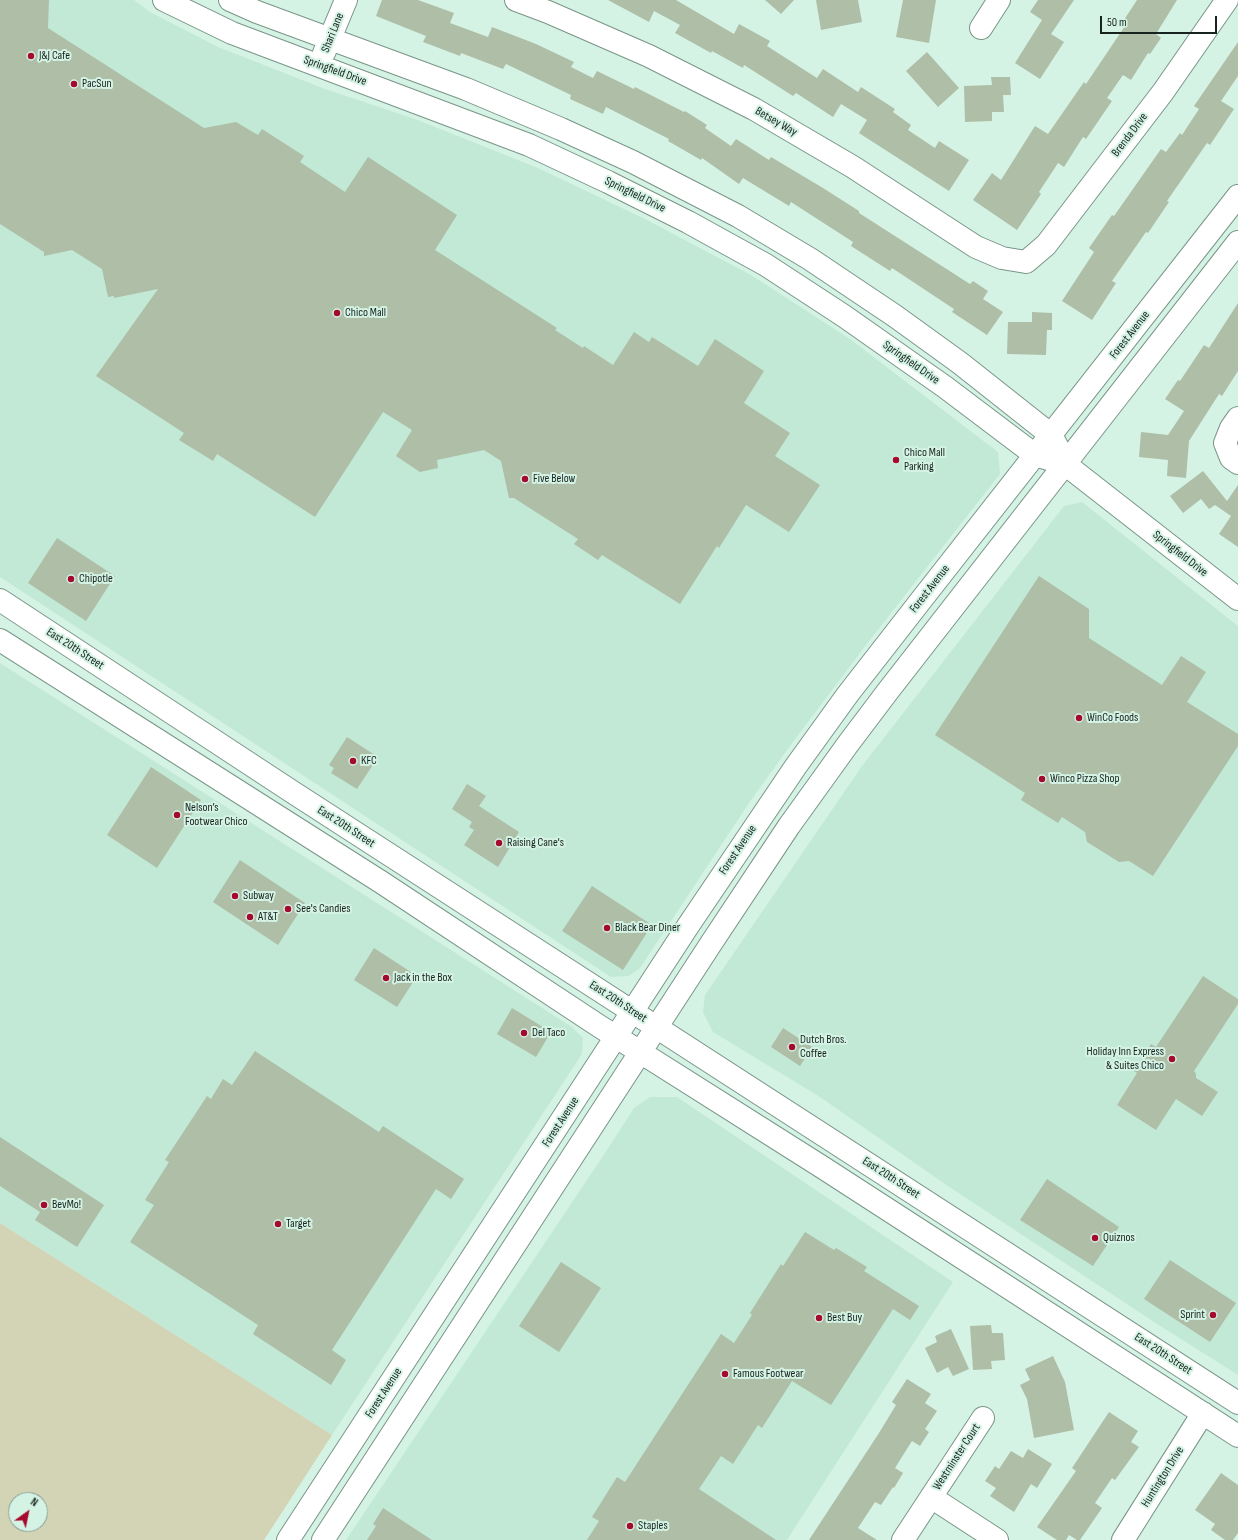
<!DOCTYPE html>
<html>
<head>
<meta charset="utf-8">
<style>
  body { margin:0 }
  #map { position:relative; width:1238px; height:1540px; overflow:hidden; background:#d5f3e5; font-family:"Sofia Sans Condensed",sans-serif }
  canvas { display:block }
  .north { position:absolute; left:8px; top:1492px; width:40px; height:40px; box-sizing:border-box; background:#d5f3e5; border:1px solid #89a095; border-radius:50%; rotate:33deg; font-size:11px; font-weight:700; line-height:16px; text-align:center; color:#17231e }
  .north::after { content:''; display:block; margin:auto; width:14px; height:18px; background:#a5092e; clip-path:polygon(50% 0,100% 100%,50% 72%,0 100%) }
  .scale { position:absolute; left:1100px; top:16px; width:117px; height:18px; box-sizing:border-box; border:2px solid #17231e; border-top:0; padding-left:5px; font-size:12px; line-height:14px; white-space:nowrap; color:#17231e; -webkit-text-stroke:3px #d5f3e5; paint-order:stroke }
</style>
</head>
<body>
<div id="map">
<canvas width="1238" height="1540"></canvas>
<div class="north">N</div>
<div class="scale">50 m</div>
</div>
<script>
const ctx = document.querySelector('canvas').getContext('2d');
ctx.lineJoin = 'round';
function fill(path, color) { ctx.fillStyle = color; ctx.fill(path, 'evenodd'); }
const toPath = rows => new Path2D(rows.map(r => 'M' + r).join(''));
function stroke(path, color, width, dash) { ctx.strokeStyle = color; ctx.lineWidth = width; ctx.lineCap = dash ? 'butt' : 'round'; ctx.setLineDash(dash || []); ctx.stroke(path); }
function write(font, color, halo, rows, align = 'center') {
  ctx.font = font + ' "Sofia Sans Condensed",sans-serif'; ctx.lineWidth = 4; ctx.setLineDash([]); ctx.textBaseline = 'middle'; ctx.strokeStyle = halo; ctx.fillStyle = color; for (const [text, x, y, turn = 0] of rows) {
    ctx.save(); ctx.translate(x, y); ctx.rotate((+turn || 0) * Math.PI / 180); ctx.textAlign = isNaN(turn) ? turn : align; if (halo) ctx.strokeText(text, 0, 0); ctx.fillText(text, 0, 0); ctx.restore();
  }
}
fill(toPath([
  [0,0,134,0,150,12,218,47,325,89,415,119,538,168,647,220,751,275,850,339,998,452,1000,474,866,645,787,750,749,803,640,968,629,976,611,977,0,577],
  [1082,502,1238,626,1238,1375,1154,1322,945,1184,820,1097,713,1032,703,1012,705,995,862,766,1064,506],
  [0,663,572,1027,583,1038,582,1054,332,1435,0,1223],
  [650,1097,677,1097,953,1282,787,1540,346,1540,605,1153,634,1108]
]), '#c2e9d6');
fill(toPath([
  [0,1223,332,1435,264,1540,0,1540],
  [16,1500,40,1500,40,1524,16,1524]
]), '#d3d3b6');
fill(toPath([
  [0,0,49,0,48,28,204,128,236,122,258,135,262,129,304,156,300,162,345,192,368,157,457,215,435,250,557,328,555,330,583,348,584,346,613,365,634,332,649,342,652,337,698,366,715,339,764,371,744,403,790,433,775,456,820,485,789,532,746,505,719,548,717,546,680,604,602,555,598,560,574,544,578,539,514,498,509,498,501,461,484,450,437,460,438,468,420,472,396,456,412,430,383,412,315,517,217,454,213,461,179,440,184,433,96,376,158,289,114,298,114,296,108,297,102,269,72,250,44,256,44,252,0,224],
  [382,0,418,0,454,13,450,23,488,37,492,27,536,44,574,62,571,67,593,78,597,71,634,89,635,87,684,112,685,111,707,125,705,128,731,146,736,139,769,160,771,157,823,188,859,211,859,213,970,284,973,281,988,291,983,299,1003,312,987,335,952,312,954,309,892,268,890,271,851,246,853,242,791,202,789,206,743,178,739,184,702,158,701,160,668,141,669,139,606,107,603,114,570,99,571,95,506,64,503,69,461,53,460,56,423,42,426,36,376,16],
  [608,0,676,0,734,34,739,24,770,41,767,46,817,78,823,69,858,92,861,87,895,109,893,112,911,125,908,130,935,148,939,141,969,160,949,191,859,133,867,120,841,104,833,117,796,93,793,96,744,65,743,68,712,51,711,53,675,33,680,25,654,11,649,22],
  [765,0,794,0,781,14],
  [816,0,858,0,862,22,821,30],
  [903,0,936,0,929,43,896,37],
  [1038,0,1074,0,1051,34,1064,42,1040,79,1015,63,1042,20,1030,12],
  [1137,0,1177,0,1156,34,1161,38,1150,54,1148,53,1131,80,1123,75,1107,98,1112,101,1086,139,1083,137,1064,167,1058,163,1039,192,1041,194,1017,230,973,200,992,173,1001,180,1035,126,1048,134,1084,82,1086,84,1125,26,1122,23],
  [1238,42,1238,76,1221,101,1234,109,1210,145,1207,143,1167,201,1169,202,1148,233,1146,232,1112,281,1116,283,1092,320,1062,301,1094,252,1089,248,1112,215,1114,216,1161,149,1166,152,1180,133,1182,135,1199,109,1194,106],
  [927,52,959,88,938,107,906,71],
  [991,77,1010,77,1011,95,1003,95,1004,112,992,112,992,121,965,122,964,86,992,85],
  [1238,303,1238,371,1222,396,1219,394,1189,441,1186,478,1167,476,1168,460,1139,457,1141,432,1168,435,1184,411,1165,399,1178,380,1180,381,1204,345,1209,348],
  [1032,312,1052,313,1052,330,1047,330,1046,355,1007,354,1008,322,1032,322],
  [1203,471,1227,501,1238,485,1238,547,1219,534,1231,516,1215,505,1209,509,1201,499,1183,513,1170,496],
  [57,538,115,576,86,621,28,583],
  [1039,576,1089,609,1089,638,1162,685,1181,656,1206,672,1187,702,1238,734,1238,746,1153,876,1129,861,1119,862,1087,842,1085,832,1062,817,1058,823,1021,800,1025,793,935,735],
  [347,737,378,757,357,789,331,773,334,768,329,765],
  [151,767,201,800,157,868,107,835],
  [467,784,486,796,479,806,519,832,498,867,464,845,474,830,469,827,472,822,452,809],
  [240,860,305,903,278,945,213,902],
  [592,886,652,925,623,970,562,931],
  [374,948,417,976,397,1007,354,980],
  [1203,976,1238,999,1238,1004,1194,1071,1196,1074,1196,1078,1218,1092,1202,1116,1176,1099,1156,1130,1117,1105,1137,1073,1134,1071,1151,1044,1156,1047],
  [512,1008,551,1032,536,1057,497,1034],
  [783,1028,812,1047,800,1066,771,1047],
  [255,1051,379,1132,383,1126,464,1179,451,1199,436,1189,332,1350,346,1360,331,1385,253,1334,258,1325,130,1242,154,1205,145,1200,169,1162,165,1160,207,1096,211,1099,223,1079,232,1085],
  [0,1137,104,1205,77,1247,35,1220,40,1212,0,1186],
  [1047,1179,1119,1227,1093,1266,1020,1220],
  [805,1232,834,1250,836,1248,867,1267,864,1271,919,1306,910,1320,893,1309,831,1405,792,1381,762,1428,758,1425,733,1464,721,1456,699,1489,776,1540,587,1540,599,1521,592,1517,617,1477,625,1482,721,1334,734,1343,752,1315,750,1313,781,1264,783,1266],
  [1170,1260,1236,1303,1210,1342,1144,1299],
  [561,1262,601,1288,559,1352,519,1326],
  [991,1325,992,1333,1003,1333,1005,1360,991,1361,992,1369,973,1370,970,1326],
  [951,1329,969,1369,953,1376,948,1367,937,1373,925,1348,937,1342,935,1336],
  [1053,1356,1065,1382,1074,1430,1034,1438,1027,1399,1020,1385,1030,1380,1025,1369],
  [907,1379,931,1394,925,1403,937,1411,925,1429,929,1432,920,1446,912,1441,895,1468,903,1473,894,1488,893,1487,881,1505,875,1502,858,1528,877,1540,809,1540,879,1433,896,1405,892,1402],
  [1109,1412,1138,1431,1131,1442,1139,1447,1115,1480,1112,1478,1095,1503,1102,1508,1080,1540,1077,1540,1069,1535,1066,1540,1057,1540,1037,1527,1076,1471,1072,1468],
  [1028,1449,1052,1464,1037,1488,1031,1484,1014,1512,990,1496,996,1488,985,1481,995,1466,999,1469,1011,1451,1023,1458],
  [1221,1473,1238,1485,1238,1533,1233,1540,1225,1540,1211,1530,1215,1524,1195,1510],
  [383,1508,432,1540,367,1540,376,1526,373,1524]
]), '#aebea7');
const minor = toPath([
  [164,0,232,33,529,145,608,182,688,222,766,265,844,316,945,387,1035,455,1065,464,1238,599],
  [230,0,257,12,466,89,561,129,633,162,738,216,810,259,895,316,960,363,1051,435,1058,448],
  [516,0,548,12,649,56,754,109,853,167,976,247,1002,258,1026,262,1046,245,1163,92,1227,0],
  [981,28,999,0],
  [324,53,346,0],
  [1238,418,1231,428,1225,443,1231,458,1238,463],
  [0,600,294,793,1238,1403],
  [0,640,381,882,599,1026,822,1167,1238,1436],
  [931,1497,997,1540],
  [288,1540,688,926,796,766,848,694,922,599,1238,196],
  [323,1540,712,942,789,826,848,744,888,691,1238,242],
  [903,1540,983,1418],
  [1123,1540,1203,1413]
]);
stroke(minor, '#799588', 24);
stroke(minor, '#fff', 22);
for (const [x, y, r, color] of [
  [31,56,4,"#a5092e"],
  [74,84,4,"#a5092e"],
  [337,313,4,"#a5092e"],
  [896,460,4,"#a5092e"],
  [525,479,4,"#a5092e"],
  [71,579,4,"#a5092e"],
  [1079,718,4,"#a5092e"],
  [353,761,4,"#a5092e"],
  [1042,779,4,"#a5092e"],
  [177,815,4,"#a5092e"],
  [499,843,4,"#a5092e"],
  [235,896,4,"#a5092e"],
  [288,909,4,"#a5092e"],
  [250,917,4,"#a5092e"],
  [607,928,4,"#a5092e"],
  [386,978,4,"#a5092e"],
  [524,1033,4,"#a5092e"],
  [792,1047,4,"#a5092e"],
  [1172,1059,4,"#a5092e"],
  [44,1205,4,"#a5092e"],
  [278,1224,4,"#a5092e"],
  [1095,1238,4,"#a5092e"],
  [1213,1315,4,"#a5092e"],
  [819,1318,4,"#a5092e"],
  [725,1374,4,"#a5092e"],
  [630,1526,4,"#a5092e"]
]) { const dot = new Path2D(); dot.arc(x, y, r, 0, 2 * Math.PI); ctx.fillStyle = color; ctx.fill(dot); stroke(dot, '#d5f3e5', 1.5); }
write('12px', '#17231e', '#d5f3e5', [
  ["Shari Lane",333,33,-68],
  ["Springfield Drive",335,71,20],
  ["Betsey Way",776,122,30],
  ["Brenda Drive",1130,135,-53],
  ["Springfield Drive",635,195,26],
  ["Forest Avenue",1130,335,-52],
  ["Springfield Drive",911,363,35],
  ["Springfield Drive",1180,554,38],
  ["Forest Avenue",930,589,-52],
  ["East 20th Street",75,649,33],
  ["East 20th Street",346,827,33],
  ["Forest Avenue",738,850,-56],
  ["East 20th Street",618,1002,33],
  ["Forest Avenue",561,1122,-57],
  ["East 20th Street",891,1178,33],
  ["East 20th Street",1163,1354,33],
  ["Forest Avenue",384,1393,-57],
  ["Westminster Court",957,1457,-57],
  ["Huntington Drive",1163,1477,-58]
]);
write('12px', '#17231e', '#d5f3e5', [
  ["J&J Cafe",39,56],
  ["PacSun",82,84],
  ["Chico Mall",345,313],
  ["Chico Mall",904,453],
  ["Parking",904,467],
  ["Five Below",533,479],
  ["Chipotle",79,579],
  ["WinCo Foods",1087,718],
  ["KFC",361,761],
  ["Winco Pizza Shop",1050,779],
  ["Nelson’s",185,808],
  ["Footwear Chico",185,822],
  ["Raising Cane's",507,843],
  ["Subway",243,896],
  ["See's Candies",296,909],
  ["AT&T",258,917],
  ["Black Bear Diner",615,928],
  ["Jack in the Box",394,978],
  ["Del Taco",532,1033],
  ["Dutch Bros.",800,1040],
  ["Coffee",800,1054],
  ["Holiday Inn Express",1164,1052,"right"],
  ["& Suites Chico",1164,1066,"right"],
  ["BevMo!",52,1205],
  ["Target",286,1224],
  ["Quiznos",1103,1238],
  ["Sprint",1205,1315,"right"],
  ["Best Buy",827,1318],
  ["Famous Footwear",733,1374],
  ["Staples",638,1526]
], 'left');
</script>
</body>
</html>
